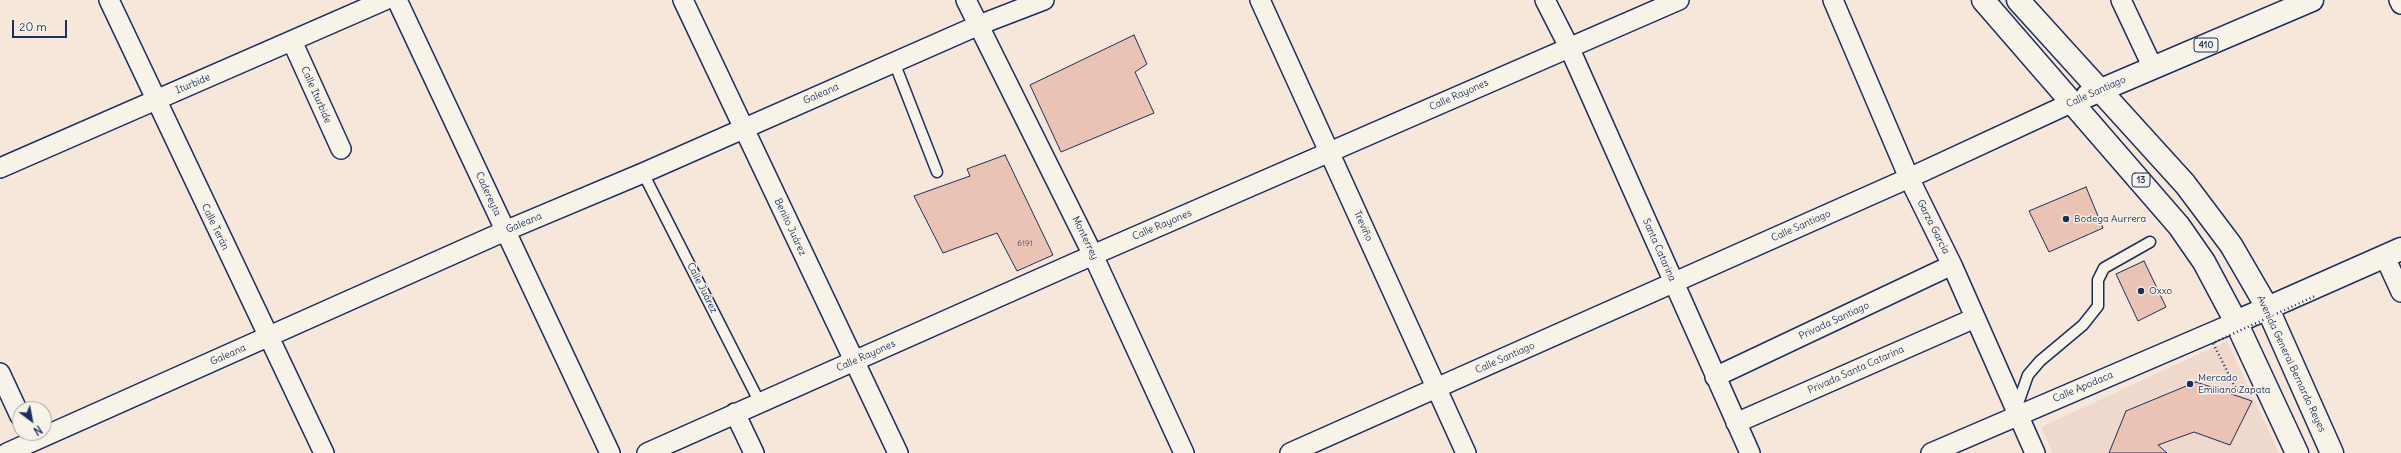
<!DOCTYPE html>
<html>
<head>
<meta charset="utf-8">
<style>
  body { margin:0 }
  #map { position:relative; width:2401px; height:453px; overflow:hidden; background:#f7e7da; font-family:Delius,sans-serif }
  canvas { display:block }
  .north { position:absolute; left:12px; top:401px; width:40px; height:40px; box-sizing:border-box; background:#f7f3e8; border:1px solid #9fa5b1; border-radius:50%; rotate:148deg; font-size:11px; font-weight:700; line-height:16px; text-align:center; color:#1b2f5e }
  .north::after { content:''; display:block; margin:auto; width:14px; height:18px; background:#1b2f5e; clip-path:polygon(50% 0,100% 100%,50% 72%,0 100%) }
  .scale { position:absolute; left:12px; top:20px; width:55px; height:18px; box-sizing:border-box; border:2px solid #1b2f5e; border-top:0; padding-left:5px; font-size:12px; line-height:14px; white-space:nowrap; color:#1b2f5e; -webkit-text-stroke:3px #f7f3e8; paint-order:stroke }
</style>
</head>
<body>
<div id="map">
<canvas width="2401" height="453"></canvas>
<div class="north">N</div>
<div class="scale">20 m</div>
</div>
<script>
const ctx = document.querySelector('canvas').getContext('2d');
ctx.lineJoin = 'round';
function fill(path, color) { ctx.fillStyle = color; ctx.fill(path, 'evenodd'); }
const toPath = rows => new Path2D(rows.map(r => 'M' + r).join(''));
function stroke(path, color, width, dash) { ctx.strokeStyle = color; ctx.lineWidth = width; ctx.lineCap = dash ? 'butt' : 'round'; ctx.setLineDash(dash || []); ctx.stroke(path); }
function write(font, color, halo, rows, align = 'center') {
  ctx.font = font + ' Delius,sans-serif'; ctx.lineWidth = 3; ctx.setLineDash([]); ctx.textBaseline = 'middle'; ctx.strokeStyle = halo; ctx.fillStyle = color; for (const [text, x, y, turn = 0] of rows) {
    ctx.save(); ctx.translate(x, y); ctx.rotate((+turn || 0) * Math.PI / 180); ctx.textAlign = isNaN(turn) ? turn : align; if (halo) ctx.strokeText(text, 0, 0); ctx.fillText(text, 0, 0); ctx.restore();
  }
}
fill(toPath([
  [2227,341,2279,453,2053,453,2041,427]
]), '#efd9cd');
const building = toPath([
  [1134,35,1147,64,1135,72,1154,113,1061,152,1030,85,1134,35],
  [1005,155,1053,255,1017,271,997,233,943,253,914,196,970,176,967,169,1005,155],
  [2086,187,2103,228,2049,252,2029,211,2086,187],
  [2144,261,2166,307,2138,321,2116,274,2144,261],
  [2196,382,2252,401,2230,445,2194,432,2158,445,2167,453,2109,453,2126,411,2196,382]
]);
fill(building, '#ebc3b5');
stroke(building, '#1b2f5e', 1);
const service = toPath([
  [894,62,937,172],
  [643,173,760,403],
  [2016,409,2028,375,2040,361,2083,325,2098,306,2098,280,2104,268,2150,242]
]);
const minor = toPath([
  [109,0,324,453],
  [397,0,610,453],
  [683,0,898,453],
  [966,0,1093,255,1184,453],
  [1260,0,1466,453],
  [1545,0,1569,47,1750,453],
  [1833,0,1909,178,1952,265,2035,453],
  [2121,0,2153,68],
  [2399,0,2401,4],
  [292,41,341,149],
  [0,168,385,0],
  [2385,257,2401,292],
  [0,373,20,416],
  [1715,377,1952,265],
  [735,413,754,453],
  [1736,423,1975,318],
  [7,453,505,231,643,173,979,25,1044,0],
  [647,453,1093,255,1679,0],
  [1290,453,1909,178,2073,102],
  [1931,453,2236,322]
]);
const primary = toPath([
  [1983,0,2179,226,2204,262,2236,322,2297,453],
  [2018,0,2185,184,2231,245,2267,307,2332,453],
  [2087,96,2312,0],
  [2236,322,2401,249]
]);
stroke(service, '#1b2f5e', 13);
stroke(minor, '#1b2f5e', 22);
stroke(primary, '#1b2f5e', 25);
stroke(toPath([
  [2237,391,2245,387]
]), '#1b2f5e', 2.5, [1, 3]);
stroke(service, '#f7f3e8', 10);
stroke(minor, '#f7f3e8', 19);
stroke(primary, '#f7f3e8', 22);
stroke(toPath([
  [2237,391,2213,343,2315,296]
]), '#1b2f5e', 2.5, [1, 3]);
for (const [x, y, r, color] of [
  [2066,219,4,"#1b2f5e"],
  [2141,291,4,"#1b2f5e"],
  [2190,384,4,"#1b2f5e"]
]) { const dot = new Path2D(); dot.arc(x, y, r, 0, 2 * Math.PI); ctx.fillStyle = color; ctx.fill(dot); stroke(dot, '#f7f3e8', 1.5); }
write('8px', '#4f5474', null, [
  ["6191",1025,244]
]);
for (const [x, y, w] of [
  [2206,45,24],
  [2141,180,18]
]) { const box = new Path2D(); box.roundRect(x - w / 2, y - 7, w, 14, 3); ctx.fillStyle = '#f7f3e8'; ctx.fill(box); stroke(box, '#1b2f5e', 1); }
write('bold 9px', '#1b2f5e', null, [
  ["410",2206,45],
  ["13",2141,180]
]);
write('10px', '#1b2f5e', '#f7f3e8', [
  ["Iturbide",193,84,-23],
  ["Calle Santiago",2096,92,-24],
  ["Galeana",821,94,-24],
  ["Calle Iturbide",316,95,66],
  ["Calle Rayones",1459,95,-24],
  ["Cadereyta",488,194,65],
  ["Galeana",524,223,-23],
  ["Calle Rayones",1162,225,-23],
  ["Treviño",1363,226,66],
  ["Calle Santiago",1801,226,-24],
  ["Calle Terán",215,227,64],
  ["Benito Juárez",790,227,65],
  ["Garza García",1933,227,63],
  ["Monterrey",1085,238,64],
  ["Santa Catarina",1659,250,66],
  ["Calle Juárez",702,288,63],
  ["Privada Santiago",1834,321,-25],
  ["Galeana",228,355,-24],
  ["Calle Rayones",866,356,-24],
  ["Calle Santiago",1505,358,-24],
  ["Avenida General Bernardo Reyes",2291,364,65],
  ["Privada Santa Catarina",1856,370,-24],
  ["Calle Apodaca",2083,387,-23]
]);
write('10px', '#1b2f5e', '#f7f3e8', [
  ["Bodega Aurrera",2074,219],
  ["Oxxo",2149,291],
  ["Mercado",2198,378],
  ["Emiliano Zapata",2198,390]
], 'left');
</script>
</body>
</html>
